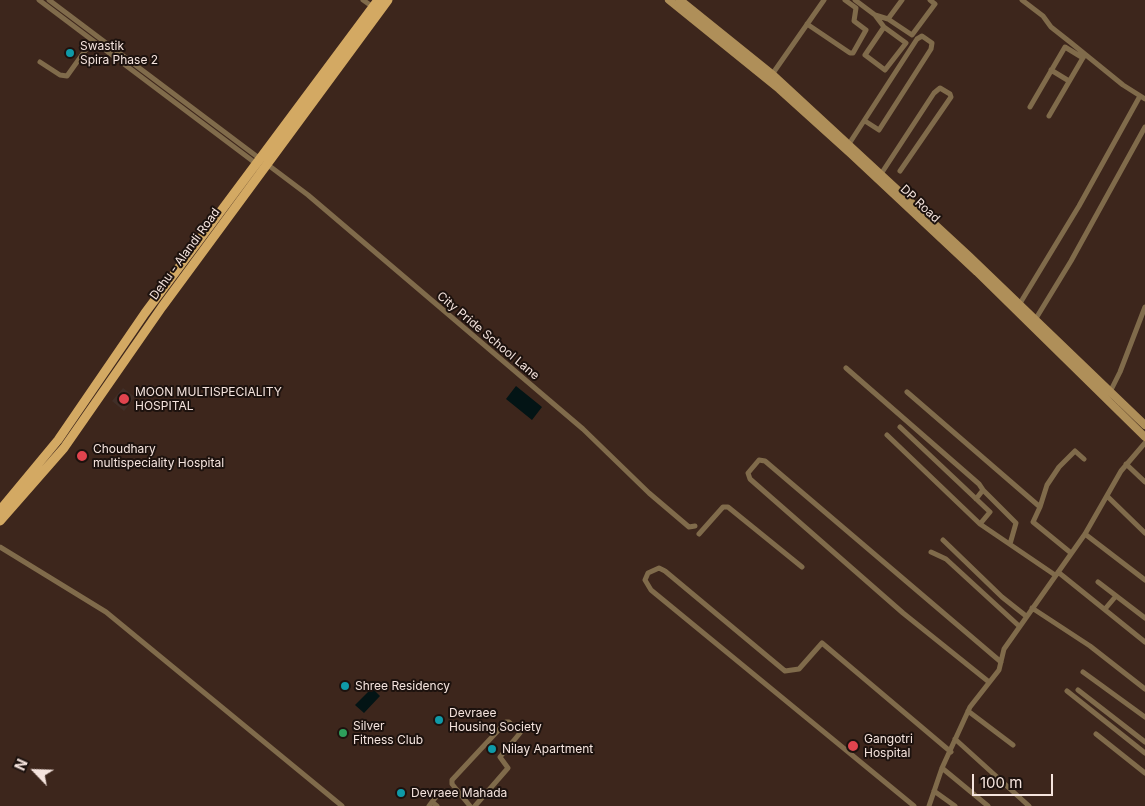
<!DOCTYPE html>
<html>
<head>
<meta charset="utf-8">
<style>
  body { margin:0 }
  #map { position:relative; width:1145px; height:806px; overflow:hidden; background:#3d261c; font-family:Inter,sans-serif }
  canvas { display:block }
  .north { position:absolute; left:10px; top:746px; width:50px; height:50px; -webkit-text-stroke:4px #1d120e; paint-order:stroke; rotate:294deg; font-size:14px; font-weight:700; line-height:20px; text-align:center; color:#f5e4de }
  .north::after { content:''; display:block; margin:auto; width:18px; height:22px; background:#f5e4de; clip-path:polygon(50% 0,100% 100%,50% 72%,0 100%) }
  .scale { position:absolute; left:972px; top:774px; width:81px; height:22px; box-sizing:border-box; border:2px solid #f5e4de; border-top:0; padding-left:6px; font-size:15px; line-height:18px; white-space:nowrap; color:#f5e4de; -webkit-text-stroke:4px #1d120e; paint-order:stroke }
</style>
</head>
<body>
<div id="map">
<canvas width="1145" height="806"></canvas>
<div class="north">N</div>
<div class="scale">100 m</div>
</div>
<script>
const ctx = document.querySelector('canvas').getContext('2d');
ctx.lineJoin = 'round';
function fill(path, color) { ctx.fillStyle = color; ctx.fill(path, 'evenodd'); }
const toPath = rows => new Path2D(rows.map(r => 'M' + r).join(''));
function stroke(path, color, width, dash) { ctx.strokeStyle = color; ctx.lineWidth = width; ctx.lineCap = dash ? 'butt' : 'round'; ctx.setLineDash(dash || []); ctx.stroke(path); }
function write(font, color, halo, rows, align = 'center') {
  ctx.font = font + ' Inter,sans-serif'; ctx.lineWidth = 4; ctx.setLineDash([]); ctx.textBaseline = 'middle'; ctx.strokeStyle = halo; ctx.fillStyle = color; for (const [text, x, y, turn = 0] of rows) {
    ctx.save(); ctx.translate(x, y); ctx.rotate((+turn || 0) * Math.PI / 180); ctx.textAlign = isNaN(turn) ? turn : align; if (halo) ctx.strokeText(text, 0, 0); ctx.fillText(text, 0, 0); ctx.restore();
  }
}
fill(toPath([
  [123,388,135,397,124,411,112,401]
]), '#412f28');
fill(toPath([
  [516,386,542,407,532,420,506,399],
  [372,688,380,696,364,713,355,705]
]), '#031415');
stroke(toPath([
  [39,0,258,165],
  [49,0,308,195,583,429,649,493,689,527,695,526],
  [363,0,373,7],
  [855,0,875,15,884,27,906,43,885,70,865,55,884,27],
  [1022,0,1043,16,1051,27,1070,42,1123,85,1145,99],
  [875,15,888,19,912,35,935,4,930,0],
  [888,19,902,0],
  [807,24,850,53,853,53,866,30,854,21,856,8,845,0],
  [40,62,60,75,67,76,92,41],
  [1051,70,1069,81],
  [771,76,824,0],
  [1030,107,1065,47,1083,58],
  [1049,116,1084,56],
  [847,147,917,39,922,36,932,43,931,49,879,130,865,121],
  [881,174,934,93,940,88,950,94,951,97,900,171],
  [1019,305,1079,206,1140,96],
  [1035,320,1071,261,1145,127],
  [846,368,979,484,983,490,976,499],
  [907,392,1040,507,1033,522,1071,553],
  [1107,398,1120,372,1145,307],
  [887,435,980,524,990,512,900,427],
  [1126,464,1145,482],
  [983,490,1016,523,1010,544],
  [1107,496,1145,533],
  [1040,507,1047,485,1059,467,1075,451,1084,459],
  [980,524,1055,575],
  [699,534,723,507,728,507,802,567],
  [1085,534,1145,580],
  [943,540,1002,597,1026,616],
  [0,547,106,612,342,806],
  [931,552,946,559,1019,626],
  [1058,572,1145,642],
  [1098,582,1145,618],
  [1032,608,1090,646,1145,689],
  [1105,609,1116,596],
  [1083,672,1145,717],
  [989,682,903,613,750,479,748,473,759,460,765,461,1001,662],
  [1078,690,1145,742],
  [1067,691,1145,753],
  [968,711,1013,745],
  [1096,734,1145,773],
  [955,739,1029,806],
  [942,768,988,806],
  [934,791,955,806],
  [432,802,440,792],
  [429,806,432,802,437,806],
  [470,806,452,784,452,780,506,722,509,722,520,733,500,757,508,768,475,806],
  [914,806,651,590,645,580,648,573,659,568,665,571,785,671,799,669,822,643,951,752],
  [929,806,942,768,970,707,999,670,1004,649,1085,534,1121,471,1145,443]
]), '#806b4b', 5);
stroke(toPath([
  [669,0,779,89,851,154,977,272,1145,437],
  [680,0,772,74,969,256,1145,425]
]), '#af8f59', 8);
stroke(toPath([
  [0,510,58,440,145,313,378,0],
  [0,521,64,448,162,307,388,0]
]), '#d3a963', 9);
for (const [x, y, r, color] of [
  [70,53,5,"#0f9aa8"],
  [124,399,6,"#e0444e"],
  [82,456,6,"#e0444e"],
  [345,686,5,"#0f9aa8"],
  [439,720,5,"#0f9aa8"],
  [343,733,5,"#2e9e5b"],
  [853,746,6,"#e0444e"],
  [492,749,5,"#0f9aa8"],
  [401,793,5,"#0f9aa8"]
]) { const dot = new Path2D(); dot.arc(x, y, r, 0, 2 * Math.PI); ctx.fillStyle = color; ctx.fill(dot); stroke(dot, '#1d120e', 2); }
write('12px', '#f5e4de', '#1d120e', [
  ["Swastik",80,46],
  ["Spira Phase 2",80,60],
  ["MOON MULTISPECIALITY",135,392],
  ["HOSPITAL",135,406],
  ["Choudhary",93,449],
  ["multispeciality Hospital",93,463],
  ["Shree Residency",355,686],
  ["Devraee",449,713],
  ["Housing Society",449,727],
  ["Silver",353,726],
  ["Fitness Club",353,740],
  ["Gangotri",864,739],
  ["Hospital",864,753],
  ["Nilay Apartment",502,749],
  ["Devraee Mahada",411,793]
], 'left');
write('12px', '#f5e4de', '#1d120e', [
  ["DP Road",920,204,43],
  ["Dehu - Alandi Road",185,254,-54],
  ["City Pride School Lane",488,336,40]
]);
</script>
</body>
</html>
